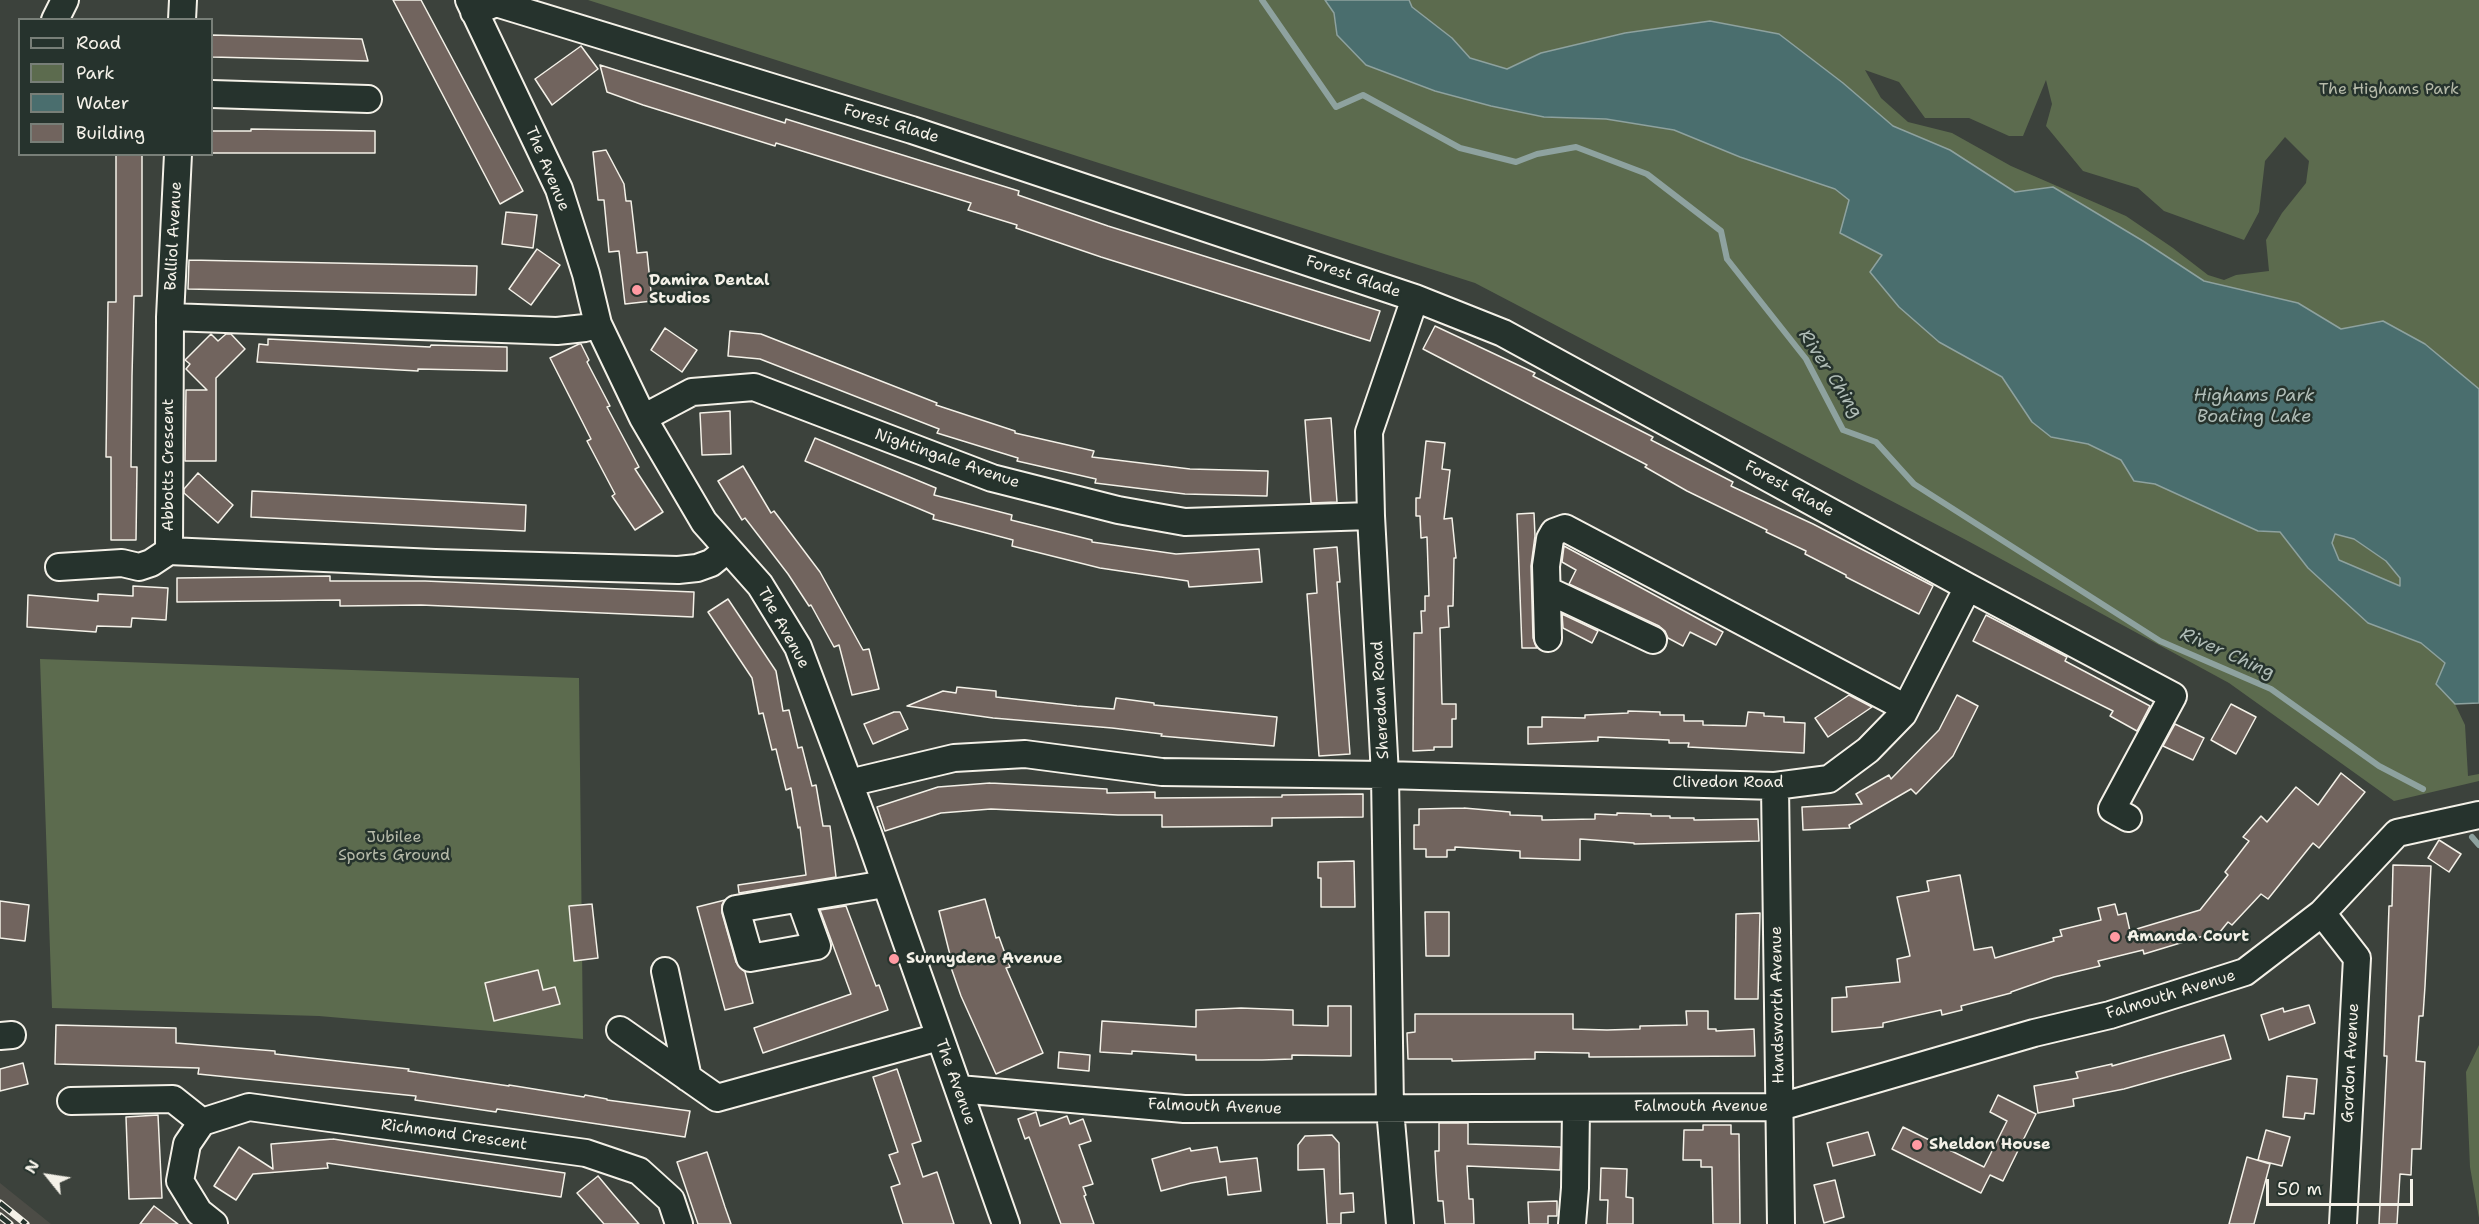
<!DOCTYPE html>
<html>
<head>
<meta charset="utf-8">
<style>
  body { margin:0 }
  #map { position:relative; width:2479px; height:1224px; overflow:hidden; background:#3c423c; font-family:"Shantell Sans",sans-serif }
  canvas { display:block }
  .legend { position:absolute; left:18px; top:18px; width:195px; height:138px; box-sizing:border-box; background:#26332d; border:2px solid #787f78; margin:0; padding:8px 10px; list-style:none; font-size:18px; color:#f4f1e8 }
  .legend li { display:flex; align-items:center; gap:12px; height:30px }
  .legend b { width:30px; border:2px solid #787f78 }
  .north { position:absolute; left:18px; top:1146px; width:60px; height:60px; -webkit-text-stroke:4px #26332d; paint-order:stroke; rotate:300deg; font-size:16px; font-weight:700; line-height:24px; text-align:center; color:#f4f1e8 }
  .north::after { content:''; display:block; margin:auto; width:21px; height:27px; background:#f4f1e8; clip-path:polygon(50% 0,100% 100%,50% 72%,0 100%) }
  .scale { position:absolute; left:2266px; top:1179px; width:147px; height:27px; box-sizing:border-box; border:3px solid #f4f1e8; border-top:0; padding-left:8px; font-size:18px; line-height:21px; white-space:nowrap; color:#f4f1e8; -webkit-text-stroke:4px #26332d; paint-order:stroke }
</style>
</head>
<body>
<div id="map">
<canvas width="2479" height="1224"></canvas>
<ul class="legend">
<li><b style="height:8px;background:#26332d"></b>Road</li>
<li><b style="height:16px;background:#5c6b4e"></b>Park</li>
<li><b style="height:16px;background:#4a6e6e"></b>Water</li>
<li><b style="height:16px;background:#71645e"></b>Building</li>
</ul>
<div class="north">N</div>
<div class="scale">50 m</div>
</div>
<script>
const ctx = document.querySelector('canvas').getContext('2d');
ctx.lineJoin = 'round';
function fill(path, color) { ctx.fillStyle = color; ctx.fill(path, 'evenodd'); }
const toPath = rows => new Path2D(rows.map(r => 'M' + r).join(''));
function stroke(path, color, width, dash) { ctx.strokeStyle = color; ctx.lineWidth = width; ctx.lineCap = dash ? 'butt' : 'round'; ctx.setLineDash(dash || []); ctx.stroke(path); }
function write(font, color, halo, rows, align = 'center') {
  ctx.font = font + ' "Shantell Sans",sans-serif'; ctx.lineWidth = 5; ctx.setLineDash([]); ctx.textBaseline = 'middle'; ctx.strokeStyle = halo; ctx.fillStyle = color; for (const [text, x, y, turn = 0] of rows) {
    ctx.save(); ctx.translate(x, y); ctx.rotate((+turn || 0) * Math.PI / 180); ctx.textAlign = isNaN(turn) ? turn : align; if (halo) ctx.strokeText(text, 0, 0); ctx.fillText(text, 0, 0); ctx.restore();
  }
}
fill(toPath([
  [0,1183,51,1224,0,1224]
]), '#4c4c46');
fill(toPath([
  [588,0,1325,0,1334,13,1337,35,1366,65,1435,91,1491,106,1544,117,1606,119,1674,130,1740,157,1835,189,1849,200,1882,255,1973,360,2003,377,2032,422,2051,437,2088,444,2121,460,2134,481,2155,484,2258,531,2280,532,2308,568,2393,633,2421,643,2445,663,2436,684,2455,704,2465,725,2468,776,2479,774,2479,781,2394,801,2229,683,1968,541,1475,283],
  [1409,0,2479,0,2479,389,2425,344,2383,321,2341,329,2298,303,2204,281,2143,241,2053,187,2015,192,1950,150,1893,126,1843,83,1779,34,1710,21,1625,33,1541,53,1507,69,1470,58,1452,38,1412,7],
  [1865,70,1899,82,1925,118,1969,118,2009,136,2023,136,2046,80,2052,104,2046,126,2083,171,2138,188,2164,211,2244,240,2259,212,2265,161,2285,137,2309,161,2306,183,2282,213,2266,240,2269,271,2236,275,2224,280,2208,275,2173,248,2126,216,2011,166,1952,133,1908,122,1881,98],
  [2335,533,2354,539,2386,561,2400,578,2400,586,2339,560,2331,542],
  [40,659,579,678,583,1039,319,1016,52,1008],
  [2479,1045,2479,1218,2470,1167,2466,1072]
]), '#5c6b4e');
const water = toPath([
  [1325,0,1409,0,1412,7,1452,38,1470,58,1507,69,1541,53,1625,33,1710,21,1779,34,1843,83,1893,126,1950,150,2015,192,2053,187,2143,241,2204,281,2298,303,2341,329,2383,321,2425,344,2479,389,2479,703,2455,704,2436,684,2445,663,2421,643,2368,623,2308,568,2280,532,2258,531,2155,484,2134,481,2121,460,2088,444,2051,437,2032,422,2002,377,1939,342,1899,307,1870,272,1882,255,1840,233,1849,200,1835,189,1740,157,1674,130,1606,119,1544,117,1491,106,1435,91,1366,65,1337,35,1334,13,1325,0],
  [2335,534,2354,539,2386,561,2400,578,2400,586,2339,560,2332,543,2335,534]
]);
fill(water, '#4a6e6e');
stroke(water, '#8ea29f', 1.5);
stroke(toPath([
  [1262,0,1336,107,1363,95,1460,148,1516,162,1537,154,1576,147,1647,174,1721,231,1727,259,1806,359,1843,430,1876,442,1914,484,2160,641,2271,689,2379,766,2423,789],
  [2472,837,2479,845]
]), '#8ea29f', 6);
const building = toPath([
  [393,0,421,0,523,191,500,204,393,0],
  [212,35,362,39,368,61,212,57,212,35],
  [581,46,598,69,552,105,535,79,581,46],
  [600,65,785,123,786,119,1019,191,1018,195,1108,226,1380,311,1370,341,1101,257,1016,228,1017,225,968,210,971,203,776,143,775,146,643,105,607,92,600,65],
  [251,129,375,131,375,153,212,153,212,131,251,131,251,129],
  [606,150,624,184,626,201,631,201,637,253,647,252,652,301,625,304,619,251,609,252,604,200,598,200,593,152,606,150],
  [116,154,142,154,142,296,134,296,132,376,131,467,137,467,136,540,111,540,111,457,106,457,108,302,116,302,116,154],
  [506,212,537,215,533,248,502,244,506,212],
  [537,249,560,265,531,305,509,289,537,249],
  [189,260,477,266,476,295,188,289,189,260],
  [1435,326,1535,373,1533,376,1653,437,1651,440,1733,482,1731,486,1813,524,1933,586,1919,614,1846,577,1846,575,1805,554,1806,551,1766,532,1767,530,1687,491,1645,467,1647,465,1423,349,1435,326],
  [665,328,697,350,682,372,651,350,665,328],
  [730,331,761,334,937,403,936,405,1015,431,1015,433,1094,451,1092,457,1190,469,1268,471,1267,496,1185,494,1095,483,1096,479,1017,461,1018,458,937,433,939,429,760,359,728,356,730,331],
  [211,334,218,341,226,334,231,334,245,349,216,378,216,461,185,461,186,390,207,390,186,369,190,364,185,360,211,334],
  [268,339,430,347,431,345,507,347,507,371,418,369,418,371,257,362,259,344,268,345,268,339],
  [579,344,581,344,589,360,587,362,610,406,607,407,639,467,635,469,663,512,635,530,612,496,615,494,587,441,591,439,550,358,579,344],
  [730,411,731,454,702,455,700,413,730,411],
  [1331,418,1337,502,1311,503,1305,420,1331,418],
  [815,438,936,488,934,495,1012,515,1011,520,1092,540,1092,542,1176,554,1259,549,1262,582,1189,587,1188,581,1100,568,1012,546,1013,540,933,519,934,515,805,461,815,438],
  [1426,441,1445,443,1442,469,1450,470,1444,519,1452,518,1456,558,1454,558,1453,606,1448,606,1449,627,1440,628,1442,704,1456,704,1456,719,1452,719,1452,747,1434,747,1434,750,1413,751,1414,633,1422,633,1421,611,1425,611,1425,596,1429,596,1427,537,1421,538,1420,516,1416,516,1416,498,1420,498,1426,441],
  [743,466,771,513,774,511,820,572,863,650,869,649,879,689,852,695,839,645,834,647,811,605,809,606,788,574,745,518,742,520,718,481,743,466],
  [198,473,233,505,218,523,184,493,184,489,198,473],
  [252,491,526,505,525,531,251,517,252,491],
  [1534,513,1535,536,1531,566,1533,638,1537,648,1522,648,1517,514,1534,513],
  [1564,546,1723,632,1716,645,1690,632,1683,646,1668,638,1665,631,1659,626,1569,584,1576,570,1562,562,1564,546],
  [1337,547,1340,582,1337,582,1350,754,1319,756,1307,594,1317,593,1314,549,1337,547],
  [330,576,330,581,425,581,694,592,693,617,421,605,340,606,340,600,177,602,177,578,330,576],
  [133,586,168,588,166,620,132,618,131,627,97,626,96,632,27,627,28,595,98,601,98,594,133,596,133,586],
  [728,599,776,671,783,711,789,710,798,748,802,747,812,786,816,785,823,826,830,826,836,877,739,893,738,885,806,875,800,827,798,828,791,788,786,790,776,749,772,750,763,713,759,714,752,678,708,612,728,599],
  [1562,614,1598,631,1592,643,1563,628,1562,614],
  [1986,615,2067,657,2065,661,2150,706,2137,731,2110,716,2113,711,1973,641,1986,615],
  [957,687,996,691,996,697,1077,706,1114,709,1116,698,1154,703,1154,705,1277,717,1274,746,1161,736,1162,734,1112,728,993,718,907,706,943,691,956,693,957,687],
  [1849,695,1872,707,1828,737,1815,718,1849,695],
  [1957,695,1978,706,1953,756,1916,794,1911,789,1849,825,1850,828,1803,830,1802,807,1862,804,1856,794,1889,775,1891,779,1939,730,1957,695],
  [2231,704,2256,717,2236,754,2211,740,2231,704],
  [1628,711,1660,712,1660,715,1684,715,1684,721,1703,721,1703,725,1746,726,1748,712,1764,713,1764,716,1784,717,1784,722,1805,723,1804,753,1688,747,1689,743,1669,743,1669,740,1598,737,1598,741,1528,744,1528,727,1542,727,1542,717,1585,718,1585,715,1628,713,1628,711],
  [894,712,900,712,908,729,873,744,864,724,894,712],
  [2175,724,2204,738,2193,760,2163,746,2175,724],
  [2341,773,2365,792,2319,848,2313,843,2268,899,2261,894,2232,925,2228,922,2215,938,2210,934,2144,954,2143,950,2098,961,2100,966,2054,977,2011,992,2011,993,1961,1006,1962,1010,1942,1015,1941,1010,1883,1023,1883,1027,1832,1032,1832,998,1847,997,1846,987,1900,982,1897,959,1910,956,1897,897,1929,891,1927,881,1960,875,1974,950,1992,947,1995,958,2054,941,2053,938,2062,936,2060,930,2101,920,2098,908,2115,904,2118,915,2126,913,2130,931,2200,910,2228,875,2225,872,2249,841,2243,837,2261,816,2267,822,2296,787,2318,805,2341,773],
  [990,783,1107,789,1107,793,1155,792,1155,798,1282,797,1282,795,1363,794,1363,817,1272,818,1272,826,1162,827,1162,815,1118,815,991,809,941,813,885,831,877,807,938,787,990,783],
  [1464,808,1510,812,1510,815,1542,816,1542,820,1595,819,1595,814,1617,815,1617,813,1651,814,1651,816,1670,816,1670,818,1694,818,1694,820,1758,819,1759,841,1634,844,1634,843,1580,839,1580,860,1520,858,1520,851,1455,847,1455,850,1447,850,1447,857,1426,857,1426,849,1414,849,1414,825,1419,825,1419,809,1464,808],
  [2439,840,2461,854,2449,872,2428,858,2439,840],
  [1354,861,1355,907,1321,907,1321,878,1318,878,1318,862,1354,861],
  [2393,865,2431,866,2425,986,2423,1016,2419,1016,2416,1061,2425,1062,2421,1149,2412,1149,2411,1175,2400,1174,2397,1224,2379,1224,2387,1056,2384,1056,2389,906,2392,906,2393,865],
  [985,899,996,938,999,937,1010,967,1006,968,1043,1053,996,1074,961,996,947,956,950,955,939,911,985,899],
  [725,900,722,905,722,913,736,962,745,972,753,1003,725,1010,697,907,725,900],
  [0,901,29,905,25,941,0,938,0,901],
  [592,904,598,958,574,961,569,906,592,904],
  [846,906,876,986,879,985,888,1010,763,1053,754,1028,851,994,820,910,846,906],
  [1425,912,1449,912,1449,956,1426,956,1425,912],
  [1760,913,1758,999,1735,999,1736,914,1760,913],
  [538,970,543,990,555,987,560,1004,494,1021,485,983,538,970],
  [2309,1005,2315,1023,2269,1040,2261,1015,2283,1008,2284,1012,2309,1005],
  [1328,1006,1351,1006,1351,1056,1292,1055,1292,1059,1262,1060,1196,1060,1196,1055,1132,1051,1132,1054,1100,1052,1102,1021,1196,1027,1196,1010,1241,1008,1293,1010,1293,1025,1328,1026,1328,1006],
  [1686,1011,1708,1011,1708,1029,1716,1029,1716,1031,1754,1029,1755,1056,1589,1057,1589,1053,1535,1052,1535,1059,1452,1061,1452,1059,1408,1059,1407,1033,1415,1032,1415,1014,1573,1014,1573,1029,1607,1030,1640,1029,1640,1026,1687,1025,1686,1011],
  [56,1025,176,1028,176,1043,275,1051,275,1054,409,1069,408,1071,509,1086,509,1085,584,1097,585,1095,607,1099,607,1100,690,1111,685,1137,497,1109,496,1112,476,1109,415,1100,416,1096,198,1074,199,1068,55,1064,56,1025],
  [2224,1035,2231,1059,2124,1089,2073,1099,2074,1106,2038,1113,2034,1086,2078,1078,2076,1072,2112,1064,2112,1066,2224,1035],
  [1059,1052,1090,1055,1089,1071,1058,1068,1059,1052],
  [23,1063,28,1084,0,1091,0,1069,23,1063],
  [897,1069,921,1141,912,1144,923,1177,937,1172,954,1224,903,1224,891,1187,900,1184,889,1155,898,1152,873,1077,897,1069],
  [2287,1076,2317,1079,2314,1114,2305,1113,2304,1119,2283,1117,2287,1076],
  [1998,1095,2036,1114,2003,1181,1990,1175,1981,1193,1892,1149,1903,1127,1984,1167,2007,1121,1990,1112,1998,1095],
  [1036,1112,1040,1126,1067,1116,1070,1124,1083,1119,1091,1141,1079,1145,1093,1184,1083,1187,1086,1195,1084,1196,1094,1224,1061,1224,1029,1137,1025,1139,1018,1119,1036,1112],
  [158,1115,162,1198,129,1199,126,1117,158,1115],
  [1439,1123,1468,1123,1468,1144,1561,1147,1560,1170,1467,1166,1469,1199,1473,1199,1474,1224,1445,1224,1443,1201,1438,1201,1436,1172,1435,1151,1439,1151,1439,1123],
  [1703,1125,1731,1125,1731,1134,1739,1134,1740,1224,1713,1224,1712,1167,1701,1167,1701,1160,1683,1160,1684,1130,1703,1130,1703,1125],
  [2266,1130,2290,1137,2282,1166,2258,1160,2266,1130],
  [1868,1132,1875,1155,1833,1166,1827,1143,1868,1132],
  [1332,1135,1339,1143,1340,1194,1353,1193,1354,1212,1341,1213,1341,1224,1327,1224,1324,1169,1298,1170,1298,1145,1305,1136,1332,1135],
  [333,1139,565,1173,561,1197,327,1163,328,1168,253,1174,236,1200,214,1186,239,1147,273,1169,271,1144,333,1139],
  [1217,1147,1220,1162,1257,1158,1261,1191,1228,1195,1226,1177,1191,1183,1161,1191,1152,1159,1190,1148,1191,1151,1217,1147],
  [707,1152,725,1207,731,1224,698,1224,677,1162,707,1152],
  [2247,1157,2270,1164,2254,1224,2229,1224,2247,1157],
  [1601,1168,1627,1169,1626,1197,1633,1198,1633,1224,1607,1224,1608,1200,1600,1200,1601,1168],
  [598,1176,613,1194,639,1224,604,1224,577,1193,598,1176],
  [1835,1180,1844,1217,1824,1223,1814,1185,1835,1180],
  [1557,1201,1557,1216,1548,1216,1548,1224,1529,1224,1528,1202,1557,1201],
  [154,1206,178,1224,140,1224,154,1206]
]);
fill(building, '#71645e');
stroke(building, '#f4f1e8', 1.5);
const minor = toPath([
  [469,0,559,189,586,274,598,324,643,418,704,522,760,585,798,647,869,836,1006,1224],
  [474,12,496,3,912,130,1415,298,1503,333,1968,587,2173,696,2112,809,2128,818],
  [55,20,65,0],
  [182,20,183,0],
  [212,94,368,99],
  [170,317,557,331,585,328,598,324],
  [643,418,692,392,754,387,992,478,1118,510,1185,522,1371,516],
  [169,551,435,563,678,570,697,568,711,563,727,550],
  [169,551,170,317,178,154],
  [59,567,122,563,139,567,151,563,169,551],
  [1547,590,1653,640],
  [1548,638,1546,566,1550,539,1554,532,1565,528,1906,708],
  [849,783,954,758,1025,754,1162,772,1385,775,1775,786,1829,779,1868,750,1903,714,1968,587],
  [1775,786,1781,1224],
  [800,899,817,946,750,958,736,909,885,884],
  [2322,913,2357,958,2343,1224],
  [665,971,688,1078],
  [620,1030,717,1098,939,1037],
  [0,1036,12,1035],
  [959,1089,1184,1109,1780,1107,2034,1033,2110,1015,2245,972,2322,913,2397,833,2479,815],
  [71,1101,173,1099,202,1122],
  [214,1224,199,1212,180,1181,187,1144,202,1122,249,1107,586,1153,639,1171,671,1200,679,1224],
  [1400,1224,1390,1109,1385,775,1371,516,1369,432,1415,298],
  [1572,1224,1575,1188,1576,1108]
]);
stroke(minor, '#f4f1e8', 30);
stroke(minor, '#26332d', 26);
const rail = toPath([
  [0,1203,26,1224],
  [0,1216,10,1224]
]);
stroke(rail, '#f4f1e8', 7);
stroke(rail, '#26332d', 4.5, [14]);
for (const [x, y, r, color] of [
  [637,290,6,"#ff9aa2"],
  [2115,937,6,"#ff9aa2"],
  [894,959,6,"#ff9aa2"],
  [1917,1145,6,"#ff9aa2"]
]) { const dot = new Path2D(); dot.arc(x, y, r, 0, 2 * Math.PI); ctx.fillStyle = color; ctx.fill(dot); stroke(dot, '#26332d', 2); }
write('16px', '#b7bbaa', '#26332d', [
  ["The Highams Park",2389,90],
  ["Jubilee",394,838],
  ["Sports Ground",394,856]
]);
write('16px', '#f4f1e8', '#26332d', [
  ["Forest Glade",891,124,17],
  ["The Avenue",547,169,67],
  ["Balliol Avenue",174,236,-87],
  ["Forest Glade",1353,277,19],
  ["Nightingale Avenue",947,459,19],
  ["Abbotts Crescent",169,465,-90],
  ["Forest Glade",1789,489,29],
  ["The Avenue",783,628,61],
  ["Sheredan Road",1381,700,-93],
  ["Clivedon Road",1728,783],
  ["Falmouth Avenue",2171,995,-17],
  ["Handsworth Avenue",1778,1005,-91],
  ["Gordon Avenue",2351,1063,-87],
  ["The Avenue",955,1082,70],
  ["Falmouth Avenue",1215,1107,2],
  ["Falmouth Avenue",1701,1107],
  ["Richmond Crescent",454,1135,8]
]);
write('bold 16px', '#f4f1e8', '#26332d', [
  ["Damira Dental",649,281],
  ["Studios",649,299],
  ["Amanda Court",2127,937],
  ["Sunnydene Avenue",906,959],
  ["Sheldon House",1929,1145]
], 'left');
write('italic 18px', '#b0bdb7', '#26332d', [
  ["River Ching",1830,374,57],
  ["Highams Park",2254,396],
  ["Boating Lake",2254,417],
  ["River Ching",2227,654,24]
]);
</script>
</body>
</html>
